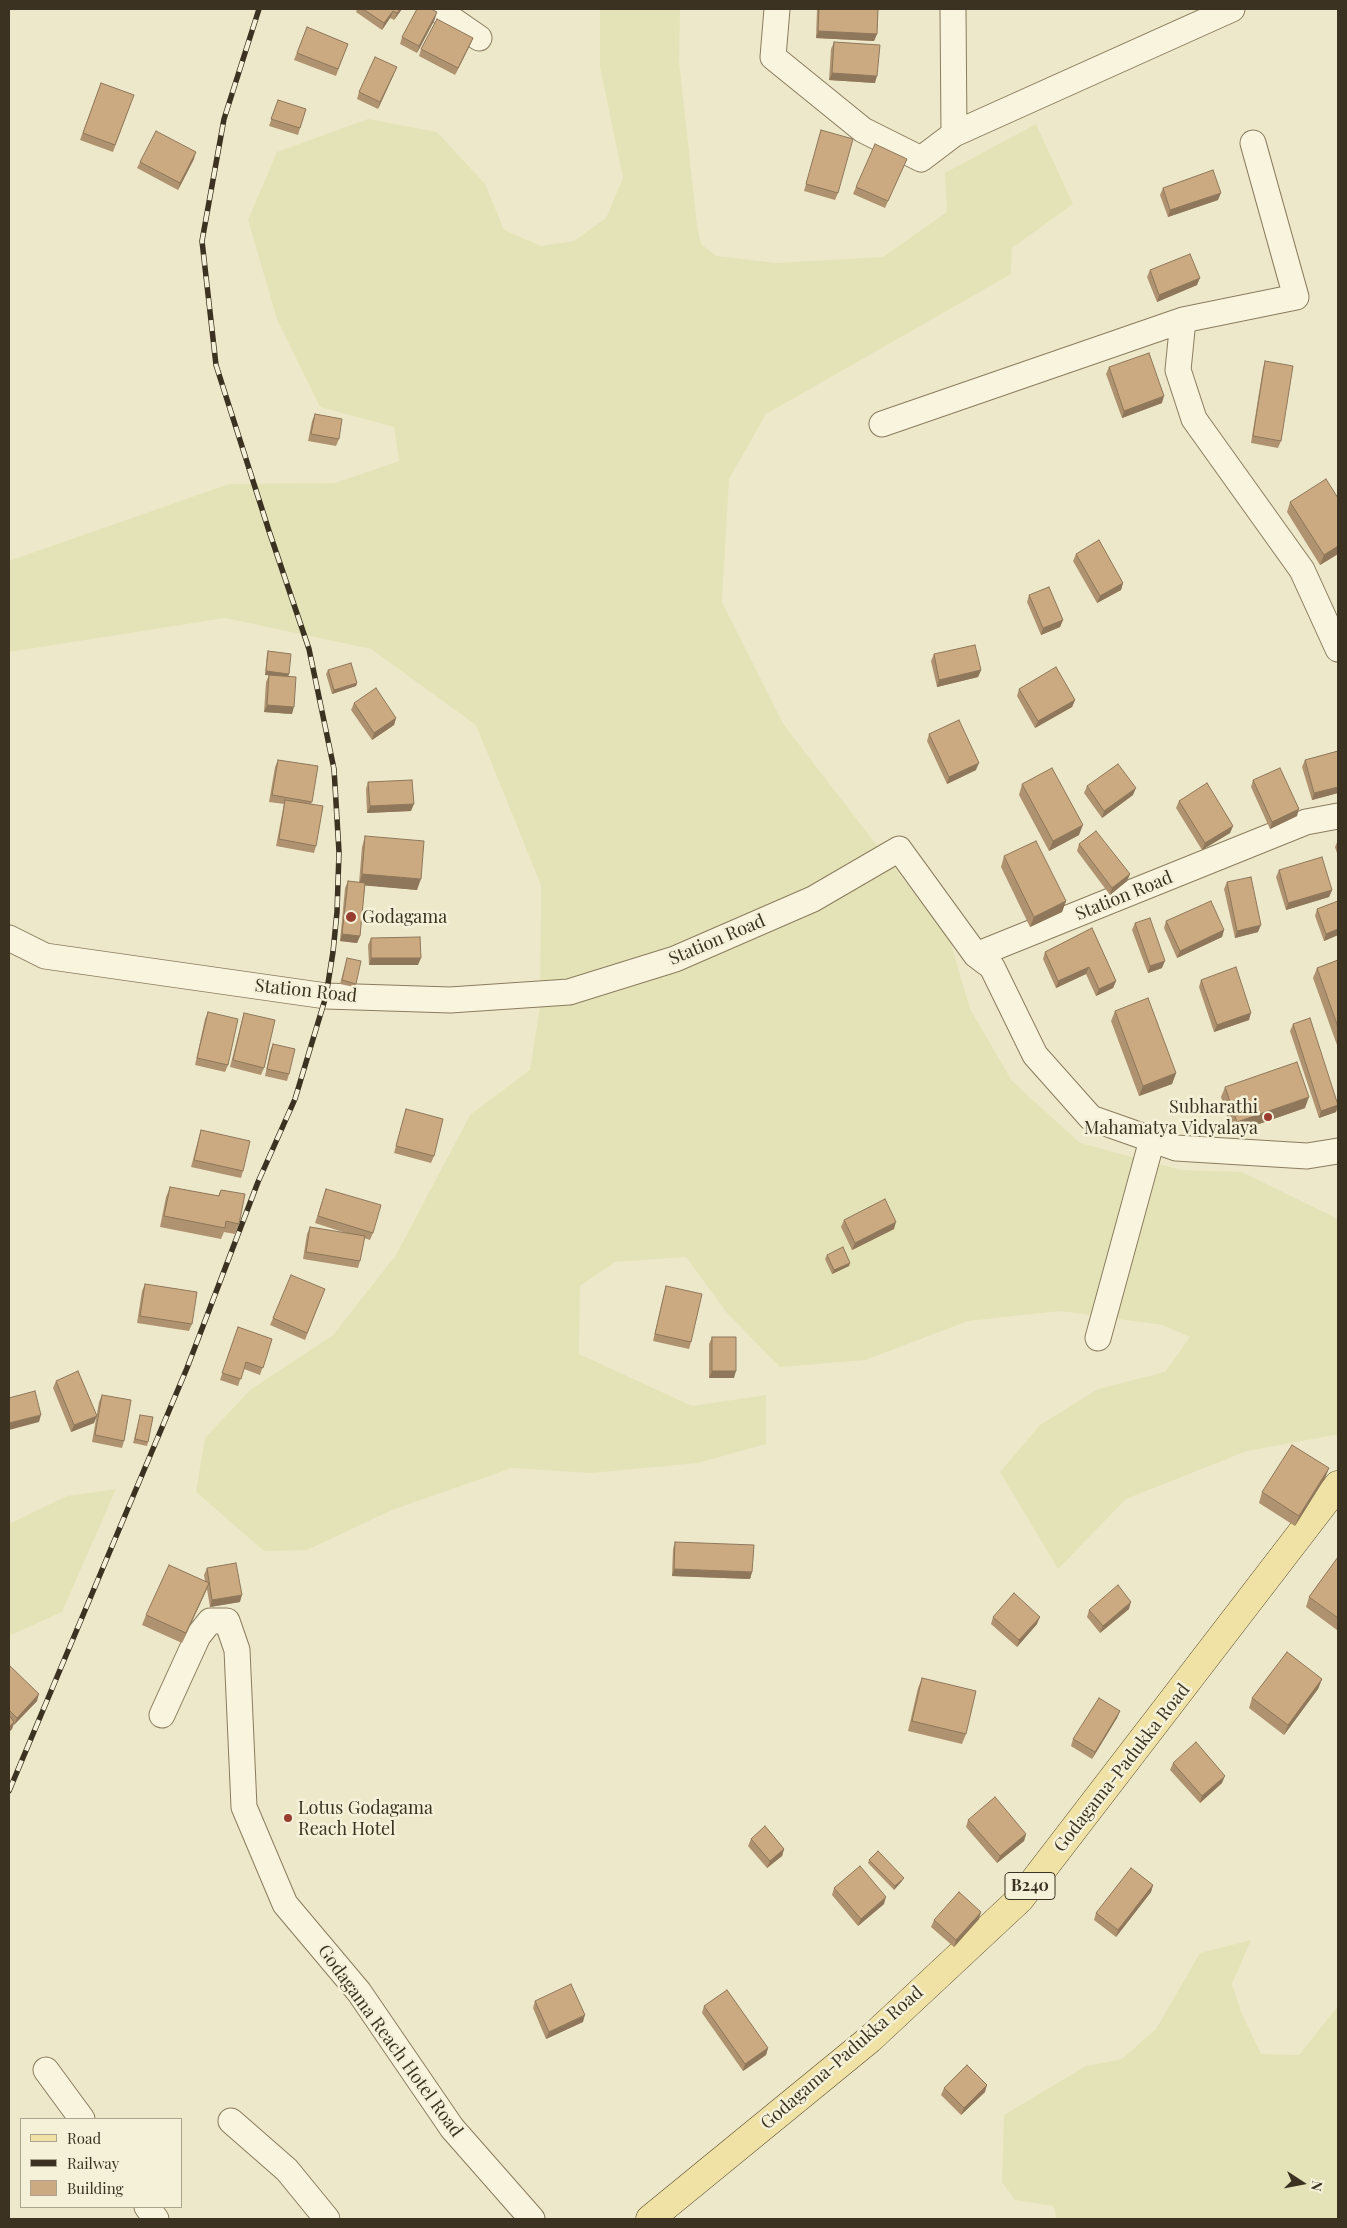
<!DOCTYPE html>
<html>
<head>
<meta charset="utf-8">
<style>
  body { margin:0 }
  #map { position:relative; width:1347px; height:2228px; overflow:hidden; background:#eee8ca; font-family:"Playfair Display",serif }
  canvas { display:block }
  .frame { position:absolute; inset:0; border:10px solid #3b3221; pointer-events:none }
  .legend { position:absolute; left:20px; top:2118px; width:162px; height:90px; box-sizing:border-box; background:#f5f1d9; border:1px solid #aba58f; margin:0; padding:6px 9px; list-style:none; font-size:15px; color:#3b3221 }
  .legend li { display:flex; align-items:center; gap:10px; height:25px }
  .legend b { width:25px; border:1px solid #aba58f }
  .north { position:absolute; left:1277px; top:2158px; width:50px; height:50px; -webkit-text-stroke:4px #f5f1d9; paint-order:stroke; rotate:101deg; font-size:14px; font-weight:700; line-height:20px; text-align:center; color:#3b3221 }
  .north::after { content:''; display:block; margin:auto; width:18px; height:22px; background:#3b3221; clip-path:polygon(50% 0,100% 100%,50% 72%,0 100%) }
</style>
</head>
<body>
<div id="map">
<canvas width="1347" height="2228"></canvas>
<div class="frame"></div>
<ul class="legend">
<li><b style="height:6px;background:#efe2a4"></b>Road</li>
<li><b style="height:6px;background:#3b3221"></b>Railway</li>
<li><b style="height:14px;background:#cbaa81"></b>Building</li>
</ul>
<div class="north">N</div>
</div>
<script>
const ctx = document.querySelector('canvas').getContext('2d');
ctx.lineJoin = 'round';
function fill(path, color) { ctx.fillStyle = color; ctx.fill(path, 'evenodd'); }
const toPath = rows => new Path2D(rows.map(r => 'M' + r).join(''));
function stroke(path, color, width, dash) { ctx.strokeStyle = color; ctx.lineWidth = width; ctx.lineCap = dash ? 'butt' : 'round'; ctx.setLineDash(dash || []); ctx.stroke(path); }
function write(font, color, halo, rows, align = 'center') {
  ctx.font = font + ' "Playfair Display",serif'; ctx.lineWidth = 5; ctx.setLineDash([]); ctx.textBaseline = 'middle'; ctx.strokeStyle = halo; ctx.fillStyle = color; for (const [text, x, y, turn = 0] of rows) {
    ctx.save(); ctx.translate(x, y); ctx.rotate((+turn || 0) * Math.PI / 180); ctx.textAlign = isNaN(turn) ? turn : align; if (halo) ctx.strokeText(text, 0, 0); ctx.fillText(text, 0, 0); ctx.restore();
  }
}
fill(toPath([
  [600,9,680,9,679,61,697,225,701,244,716,256,776,263,883,257,947,212,945,173,1036,124,1073,204,1012,248,1011,274,766,414,729,479,722,602,784,725,950,940,970,1009,1012,1081,1080,1143,1181,1170,1242,1172,1338,1219,1338,1436,1335,1435,1247,1451,1126,1499,1058,1569,1000,1472,1040,1425,1098,1389,1165,1372,1190,1337,1163,1325,1060,1311,968,1321,865,1360,780,1367,727,1313,686,1257,615,1262,580,1286,579,1354,692,1406,766,1395,766,1444,698,1463,591,1473,512,1468,392,1510,307,1550,264,1551,196,1492,205,1438,250,1390,333,1335,396,1255,470,1115,530,1070,540,1006,541,885,476,725,371,649,225,618,9,652,9,561,229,484,335,483,399,461,394,427,320,407,277,319,248,220,277,152,368,119,437,132,485,184,504,230,541,246,574,241,606,218,623,178,600,67],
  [116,1489,62,1612,9,1636,9,1524,67,1496],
  [1251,1940,1232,1984,1241,2012,1261,2054,1299,2055,1338,2006,1338,2219,1056,2219,1054,2206,1015,2200,1002,2182,1004,2115,1086,2066,1122,2059,1156,2029,1200,1953]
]), '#e3e3b7');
const minor = toPath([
  [437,9,479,38],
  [777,9,773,57,863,130,921,159,954,134],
  [953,9,954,134,1232,9],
  [1183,320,1178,370,1194,419,1302,570,1338,649],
  [882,424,1183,320,1296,297,1253,143],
  [9,938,45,956,326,996,450,1000,569,992,675,959,813,899,899,849,976,955,1306,822,1338,816],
  [976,955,992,967,1035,1055,1091,1118,1176,1148,1307,1156,1338,1151],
  [1098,1338,1152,1140],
  [162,1715,198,1636,210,1621,227,1621,237,1650,244,1807,285,1904,359,1992,452,2128,532,2219],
  [46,2070,82,2119],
  [231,2121,287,2170,327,2219],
  [147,2207,156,2219]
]);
const primary = toPath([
  [650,2219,870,2039,1020,1899,1338,1485]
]);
stroke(minor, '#8a7c5e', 27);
stroke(primary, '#584a32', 29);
stroke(minor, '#f8f4dd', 25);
stroke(primary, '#efe2a4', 28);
const rail = toPath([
  [9,1791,187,1368,258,1182,295,1099,326,996,333,952,337,912,339,852,334,769,309,649,269,531,216,365,202,241,224,119,259,9]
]);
stroke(rail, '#3b3221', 5.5);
stroke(rail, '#f5f1d9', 4, [11]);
fill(toPath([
  [357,9,402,9,394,20,390,18,382,30,356,12],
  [817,9,878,9,877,34,874,41,816,38],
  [435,19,417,53,400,44,402,37],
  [307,27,348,44,336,76,294,60],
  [473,38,470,45,455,75,419,56,421,49],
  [834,42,875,83,829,80,831,49],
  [394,74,378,109,357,99,359,92],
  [101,83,134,95,113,152,80,140],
  [278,100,306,109,298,135,269,126],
  [821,130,838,193,835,200,804,191],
  [194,159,178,190,137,168,140,162],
  [907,159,885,208,853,194,856,187],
  [1163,188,1218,200,1168,217,1160,195],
  [1150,270,1197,285,1157,302,1147,277],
  [1265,361,1281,441,1278,448,1251,443,1263,368],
  [1109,367,1162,403,1122,418,1106,374],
  [315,414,339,439,336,446,308,441,312,421],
  [1338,498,1338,554,1320,565,1287,512,1290,502],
  [1076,554,1123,583,1121,590,1097,603,1073,561],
  [1029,595,1063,620,1060,627,1041,635,1027,602],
  [268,651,289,674,288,676,292,714,264,712,266,682,269,675,265,675,267,654],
  [934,654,981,670,978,677,937,687,931,661],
  [328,670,357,683,356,686,332,694,326,674],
  [1019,689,1075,700,1072,707,1035,728,1017,696],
  [354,703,396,718,394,725,372,740,351,710],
  [929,734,976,770,947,784,927,741],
  [1338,751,1338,793,1312,800,1302,767,1305,760],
  [278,760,312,802,311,804,316,846,314,853,276,846,284,804,269,802,275,767],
  [1253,780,1297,816,1270,829,1251,787],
  [368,782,411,811,367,813,366,789],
  [1022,784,1079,835,1049,851,1019,795],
  [1087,786,1133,795,1102,818,1084,793],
  [1179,801,1233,826,1230,833,1202,850,1176,808],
  [365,836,417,890,365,885,360,936,357,943,340,941,345,888,348,881,359,883,362,847],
  [1338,840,1338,856,1335,847],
  [1079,844,1130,874,1127,881,1110,895,1077,851],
  [1004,856,1066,901,1062,912,1030,927,1001,867],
  [1279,870,1332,890,1329,897,1286,910,1276,877],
  [1227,882,1258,932,1235,938,1224,889],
  [1338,901,1338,935,1324,941,1315,916,1317,909],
  [1166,921,1224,930,1222,937,1177,958,1164,928],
  [1135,923,1162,968,1148,973,1132,930],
  [1092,928,1116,981,1113,988,1096,996,1086,974,1056,988,1043,959,1045,952],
  [371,938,418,965,369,965,368,945],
  [347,958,356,984,354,987,340,984],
  [1338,960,1338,1048,1313,978,1317,968],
  [1201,980,1249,1020,1214,1032,1199,987],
  [1115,1011,1176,1073,1172,1084,1139,1096,1111,1021],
  [208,1012,228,1065,225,1072,195,1065,205,1019],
  [244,1013,264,1068,261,1075,230,1067,242,1020],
  [1293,1024,1338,1105,1336,1112,1319,1118,1290,1031],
  [273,1044,289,1074,287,1081,265,1076,270,1051],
  [1225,1087,1305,1108,1233,1133,1221,1097],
  [406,1109,434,1156,431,1163,394,1153],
  [201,1130,243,1171,241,1178,191,1167,199,1137],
  [170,1187,218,1196,221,1190,239,1224,235,1234,224,1232,221,1239,160,1227,166,1197],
  [326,1189,373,1233,370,1240,364,1238,360,1261,358,1268,303,1259,307,1234,310,1227,349,1234,315,1223],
  [844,1220,894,1229,852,1250,841,1227],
  [827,1255,849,1266,832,1274,825,1259],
  [145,1284,192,1324,189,1331,137,1323,142,1291],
  [666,1286,691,1342,689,1349,653,1341,664,1293],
  [325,1289,305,1340,270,1325,273,1318],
  [238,1327,272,1339,260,1375,244,1369,238,1386,220,1380],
  [712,1337,734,1378,709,1378,709,1344],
  [56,1381,94,1423,71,1432,53,1388],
  [102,1395,124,1441,122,1448,92,1442,99,1402],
  [140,1415,148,1442,147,1446,133,1443],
  [1329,1468,1325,1478,1295,1526,1259,1503,1262,1492],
  [675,1542,752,1572,750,1579,672,1576,673,1549],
  [1338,1557,1338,1628,1337,1630,1306,1607,1309,1597],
  [207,1568,240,1602,210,1607,207,1589,182,1643,142,1625,146,1615,205,1581,204,1575],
  [1129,1609,1100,1633,1087,1617,1089,1610],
  [993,1617,1037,1624,1017,1647,991,1624],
  [9,1665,37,1701,14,1725,14,1724,12,1729,9,1732],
  [922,1678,966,1734,962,1744,908,1731,918,1688],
  [1322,1679,1318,1689,1284,1735,1249,1708,1252,1698],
  [1120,1711,1117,1718,1092,1759,1071,1746,1073,1739],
  [1173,1763,1222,1783,1200,1803,1170,1770],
  [968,1820,1026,1834,1024,1841,997,1863,966,1827],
  [751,1839,784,1849,782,1856,767,1868,748,1846],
  [869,1860,902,1881,894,1890,868,1863],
  [1153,1885,1151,1892,1116,1937,1094,1920,1096,1913],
  [834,1888,884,1904,858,1926,832,1895],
  [979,1919,954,1947,931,1927,934,1920],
  [535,2001,583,2022,546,2039,533,2008],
  [704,2006,768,2048,766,2055,743,2071,702,2013],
  [944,2088,985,2092,961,2115,941,2095]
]), '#af926f');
fill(toPath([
  [400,9,402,9,394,20,397,13],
  [393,11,390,18,382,30,384,23],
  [437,12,435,19,417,53,419,46],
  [818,31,877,34,874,41,816,38],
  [473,38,470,45,455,75,458,68],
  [397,67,394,74,378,109,380,102],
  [832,73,877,76,875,83,829,80],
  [196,152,194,159,178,190,180,183],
  [1221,193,1218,200,1168,217,1170,210],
  [1200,278,1197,285,1157,302,1159,295],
  [1164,396,1162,403,1122,418,1124,411],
  [1338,546,1338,554,1320,565,1324,555],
  [1123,583,1121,590,1097,603,1100,596],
  [1063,620,1060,627,1041,635,1043,628],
  [981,670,978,677,937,687,939,680],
  [266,671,289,674,288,677,265,675],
  [357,683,356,686,332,694,334,690],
  [1075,700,1072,707,1035,728,1038,721],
  [267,705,294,707,292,714,264,712],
  [396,718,394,725,372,740,374,733],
  [979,763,976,770,947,784,949,777],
  [1338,787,1338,793,1312,800,1314,793],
  [1136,788,1133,795,1102,818,1104,811],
  [414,804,411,811,367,813,370,806],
  [1299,809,1297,816,1270,829,1272,822],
  [1083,825,1079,835,1049,851,1053,841],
  [1233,826,1230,833,1202,850,1205,843],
  [362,874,421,879,417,890,359,885],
  [1130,874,1127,881,1110,895,1112,888],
  [1332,890,1329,897,1286,910,1288,903],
  [1066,901,1062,912,1030,927,1034,917],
  [1261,925,1258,932,1235,938,1237,931],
  [1338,929,1338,935,1324,941,1326,934],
  [1224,930,1222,937,1177,958,1180,951],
  [342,934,360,936,357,943,340,941],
  [371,958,421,958,418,965,369,965],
  [1165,961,1162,968,1148,973,1150,966],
  [1089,967,1086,974,1056,988,1058,981],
  [1116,981,1113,988,1096,996,1099,989],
  [1251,1013,1249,1020,1214,1032,1217,1025],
  [1176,1073,1172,1084,1139,1096,1143,1086],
  [1309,1097,1305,1108,1233,1133,1237,1122],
  [1338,1105,1336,1112,1319,1118,1321,1111],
  [896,1222,894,1229,852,1250,855,1243],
  [850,1263,849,1266,832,1274,834,1270],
  [712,1371,736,1371,734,1378,709,1378],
  [41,1415,39,1422,9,1430,9,1423],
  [97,1416,94,1423,71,1432,74,1425],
  [1329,1468,1325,1478,1295,1526,1299,1516],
  [674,1569,752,1572,750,1579,672,1576],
  [209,1583,205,1593,182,1643,186,1633],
  [242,1595,240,1602,210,1607,212,1600],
  [1131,1602,1129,1609,1100,1633,1103,1626],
  [1040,1617,1037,1624,1017,1647,1019,1640],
  [1322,1679,1318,1689,1284,1735,1288,1725],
  [39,1694,37,1701,14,1725,17,1718],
  [1120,1711,1117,1718,1092,1759,1095,1752],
  [14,1722,12,1729,9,1732,9,1727],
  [1225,1776,1222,1783,1200,1803,1202,1796],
  [1026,1834,1024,1841,997,1863,1000,1856],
  [784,1849,782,1856,767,1868,770,1861],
  [904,1878,902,1881,894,1890,895,1886],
  [1153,1885,1151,1892,1116,1937,1118,1930],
  [886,1897,884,1904,858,1926,861,1919],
  [981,1912,979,1919,954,1947,956,1940],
  [585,2015,583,2022,546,2039,549,2032],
  [768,2048,766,2055,743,2071,745,2064],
  [987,2085,985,2092,961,2115,964,2108]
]), '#8e775a');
const building = toPath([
  [363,9,400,9,397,13,393,11,384,23,363,9],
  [417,9,431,9,437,12,419,46,402,37,417,9],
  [819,9,878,9,877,34,818,31,819,9],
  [437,19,473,38,458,68,421,49,437,19],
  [307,27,348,44,338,69,297,53,307,27],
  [834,42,880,45,877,76,832,73,834,42],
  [375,57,397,67,380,102,359,92,375,57],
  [101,83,134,95,115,145,83,133,101,83],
  [278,100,306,109,300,128,271,119,278,100],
  [821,130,853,139,838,193,806,184,821,130],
  [156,131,196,152,180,183,140,162,156,131],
  [875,144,907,159,888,201,856,187,875,144],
  [1213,170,1221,193,1170,210,1163,188,1213,170],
  [1190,254,1200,278,1159,295,1150,270,1190,254],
  [1149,353,1164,396,1124,411,1109,367,1149,353],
  [1265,361,1293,366,1281,441,1253,436,1265,361],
  [315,414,342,419,339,439,311,434,315,414],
  [1326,479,1338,498,1338,546,1324,555,1290,502,1326,479],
  [1099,540,1123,583,1100,596,1076,554,1099,540],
  [1049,587,1063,620,1043,628,1029,595,1049,587],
  [975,645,981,670,939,680,934,654,975,645],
  [268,651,291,654,289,674,266,671,268,651],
  [351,663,357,683,334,690,328,670,351,663],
  [1056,667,1075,700,1038,721,1019,689,1056,667],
  [269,675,296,677,294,707,267,705,269,675],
  [376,688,396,718,374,733,354,703,376,688],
  [959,720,979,763,949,777,929,734,959,720],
  [1338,751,1338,787,1314,793,1305,760,1338,751],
  [278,760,318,766,312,802,272,795,278,760],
  [1118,764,1136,788,1104,811,1087,786,1118,764],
  [1052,768,1083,825,1053,841,1022,784,1052,768],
  [1280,768,1299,809,1272,822,1253,780,1280,768],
  [412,780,414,804,370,806,368,782,412,780],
  [1207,783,1233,826,1205,843,1179,801,1207,783],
  [285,800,323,806,316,846,279,839,285,800],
  [1096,831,1130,874,1112,888,1079,844,1096,831],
  [365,836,424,841,421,879,362,874,365,836],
  [1036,841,1066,901,1034,917,1004,856,1036,841],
  [1322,857,1332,890,1288,903,1279,870,1322,857],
  [1251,877,1261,925,1237,931,1227,882,1251,877],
  [348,881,365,883,360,936,342,934,348,881],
  [1211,901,1224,930,1180,951,1166,921,1211,901],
  [1338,901,1338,929,1326,934,1317,909,1338,901],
  [1150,918,1165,961,1150,966,1135,923,1150,918],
  [1092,928,1116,981,1099,989,1089,967,1058,981,1045,952,1092,928],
  [420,937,421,958,371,958,371,938,420,937],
  [347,958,361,961,356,984,342,980,347,958],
  [1338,960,1338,1027,1317,968,1338,960],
  [1236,967,1251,1013,1217,1025,1201,980,1236,967],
  [1148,998,1176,1073,1143,1086,1115,1011,1148,998],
  [208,1012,238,1019,228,1065,197,1058,208,1012],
  [244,1013,275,1020,264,1068,233,1060,244,1013],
  [1310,1018,1338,1105,1321,1111,1293,1024,1310,1018],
  [273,1044,295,1049,289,1074,267,1069,273,1044],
  [1297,1062,1309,1097,1237,1122,1225,1087,1297,1062],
  [406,1109,443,1119,434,1156,396,1146,406,1109],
  [201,1130,250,1141,243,1171,194,1160,201,1130],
  [170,1187,219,1196,221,1190,245,1194,239,1224,226,1221,225,1228,164,1216,170,1187],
  [326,1189,381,1205,373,1233,318,1216,326,1189],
  [885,1199,896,1222,855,1243,844,1220,885,1199],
  [310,1227,365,1236,360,1261,306,1252,310,1227],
  [843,1247,850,1263,834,1270,827,1255,843,1247],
  [291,1275,325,1289,307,1333,273,1318,291,1275],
  [145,1284,197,1292,192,1324,140,1316,145,1284],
  [666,1286,702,1294,691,1342,655,1334,666,1286],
  [238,1327,272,1339,263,1368,246,1362,241,1379,222,1373,238,1327],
  [712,1337,736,1337,736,1371,712,1371,712,1337],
  [78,1371,97,1416,74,1425,56,1381,78,1371],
  [35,1391,41,1415,9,1423,9,1398,35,1391],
  [102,1395,131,1400,124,1441,95,1435,102,1395],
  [140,1415,153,1417,148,1442,135,1439,140,1415],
  [1292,1445,1329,1468,1299,1516,1262,1492,1292,1445],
  [675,1542,754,1545,752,1572,674,1569,675,1542],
  [1338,1557,1338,1618,1309,1597,1338,1557],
  [236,1563,242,1595,212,1600,207,1568,236,1563],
  [169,1565,209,1583,186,1633,146,1615,169,1565],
  [1118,1585,1131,1602,1103,1626,1089,1610,1118,1585],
  [1014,1593,1040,1617,1019,1640,993,1617,1014,1593],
  [1287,1652,1322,1679,1288,1725,1252,1698,1287,1652],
  [9,1665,39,1694,17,1718,9,1710,9,1665],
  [922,1678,976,1691,966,1734,912,1721,922,1678],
  [1099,1698,1120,1711,1095,1752,1073,1739,1099,1698],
  [9,1715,14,1722,9,1727,9,1715],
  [1196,1742,1225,1776,1202,1796,1173,1763,1196,1742],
  [995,1797,1026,1834,1000,1856,968,1820,995,1797],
  [765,1826,784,1849,770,1861,751,1839,765,1826],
  [878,1851,904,1878,895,1886,869,1860,878,1851],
  [860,1866,886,1897,861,1919,834,1888,860,1866],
  [1131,1868,1153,1885,1118,1930,1096,1913,1131,1868],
  [959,1892,981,1912,956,1940,934,1920,959,1892],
  [571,1984,585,2015,549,2032,535,2001,571,1984],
  [727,1990,768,2048,745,2064,704,2006,727,1990],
  [967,2065,987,2085,964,2108,944,2088,967,2065]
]);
fill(building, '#cbaa81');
stroke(building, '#8e775a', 1);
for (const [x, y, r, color] of [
  [351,917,6,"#983e30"],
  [1268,1117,5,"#983e30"],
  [288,1818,5,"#983e30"]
]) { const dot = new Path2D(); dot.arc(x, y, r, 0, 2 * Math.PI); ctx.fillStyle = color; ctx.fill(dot); stroke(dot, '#f5f1d9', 2); }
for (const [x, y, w] of [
  [1030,1886,50]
]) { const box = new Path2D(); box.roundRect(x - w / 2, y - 13.5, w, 27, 4); ctx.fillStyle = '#f5f1d9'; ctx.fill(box); stroke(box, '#3b3221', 1); }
write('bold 16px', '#3b3221', null, [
  ["B240",1030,1886]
]);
write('18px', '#3b3221', '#f5f1d9', [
  ["Station Road",1124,896,-22],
  ["Station Road",717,940,-23],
  ["Station Road",306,991,6],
  ["Godagama-Padukka Road",1122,1768,-52],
  ["Godagama Reach Hotel Road",390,2041,54],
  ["Godagama-Padukka Road",842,2058,-41]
]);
write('18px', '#3b3221', '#f5f1d9', [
  ["Godagama",362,917],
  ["Subharathi",1258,1107,"right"],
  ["Mahamatya Vidyalaya",1258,1128,"right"],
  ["Lotus Godagama",298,1808],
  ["Reach Hotel",298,1829]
], 'left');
</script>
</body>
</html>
